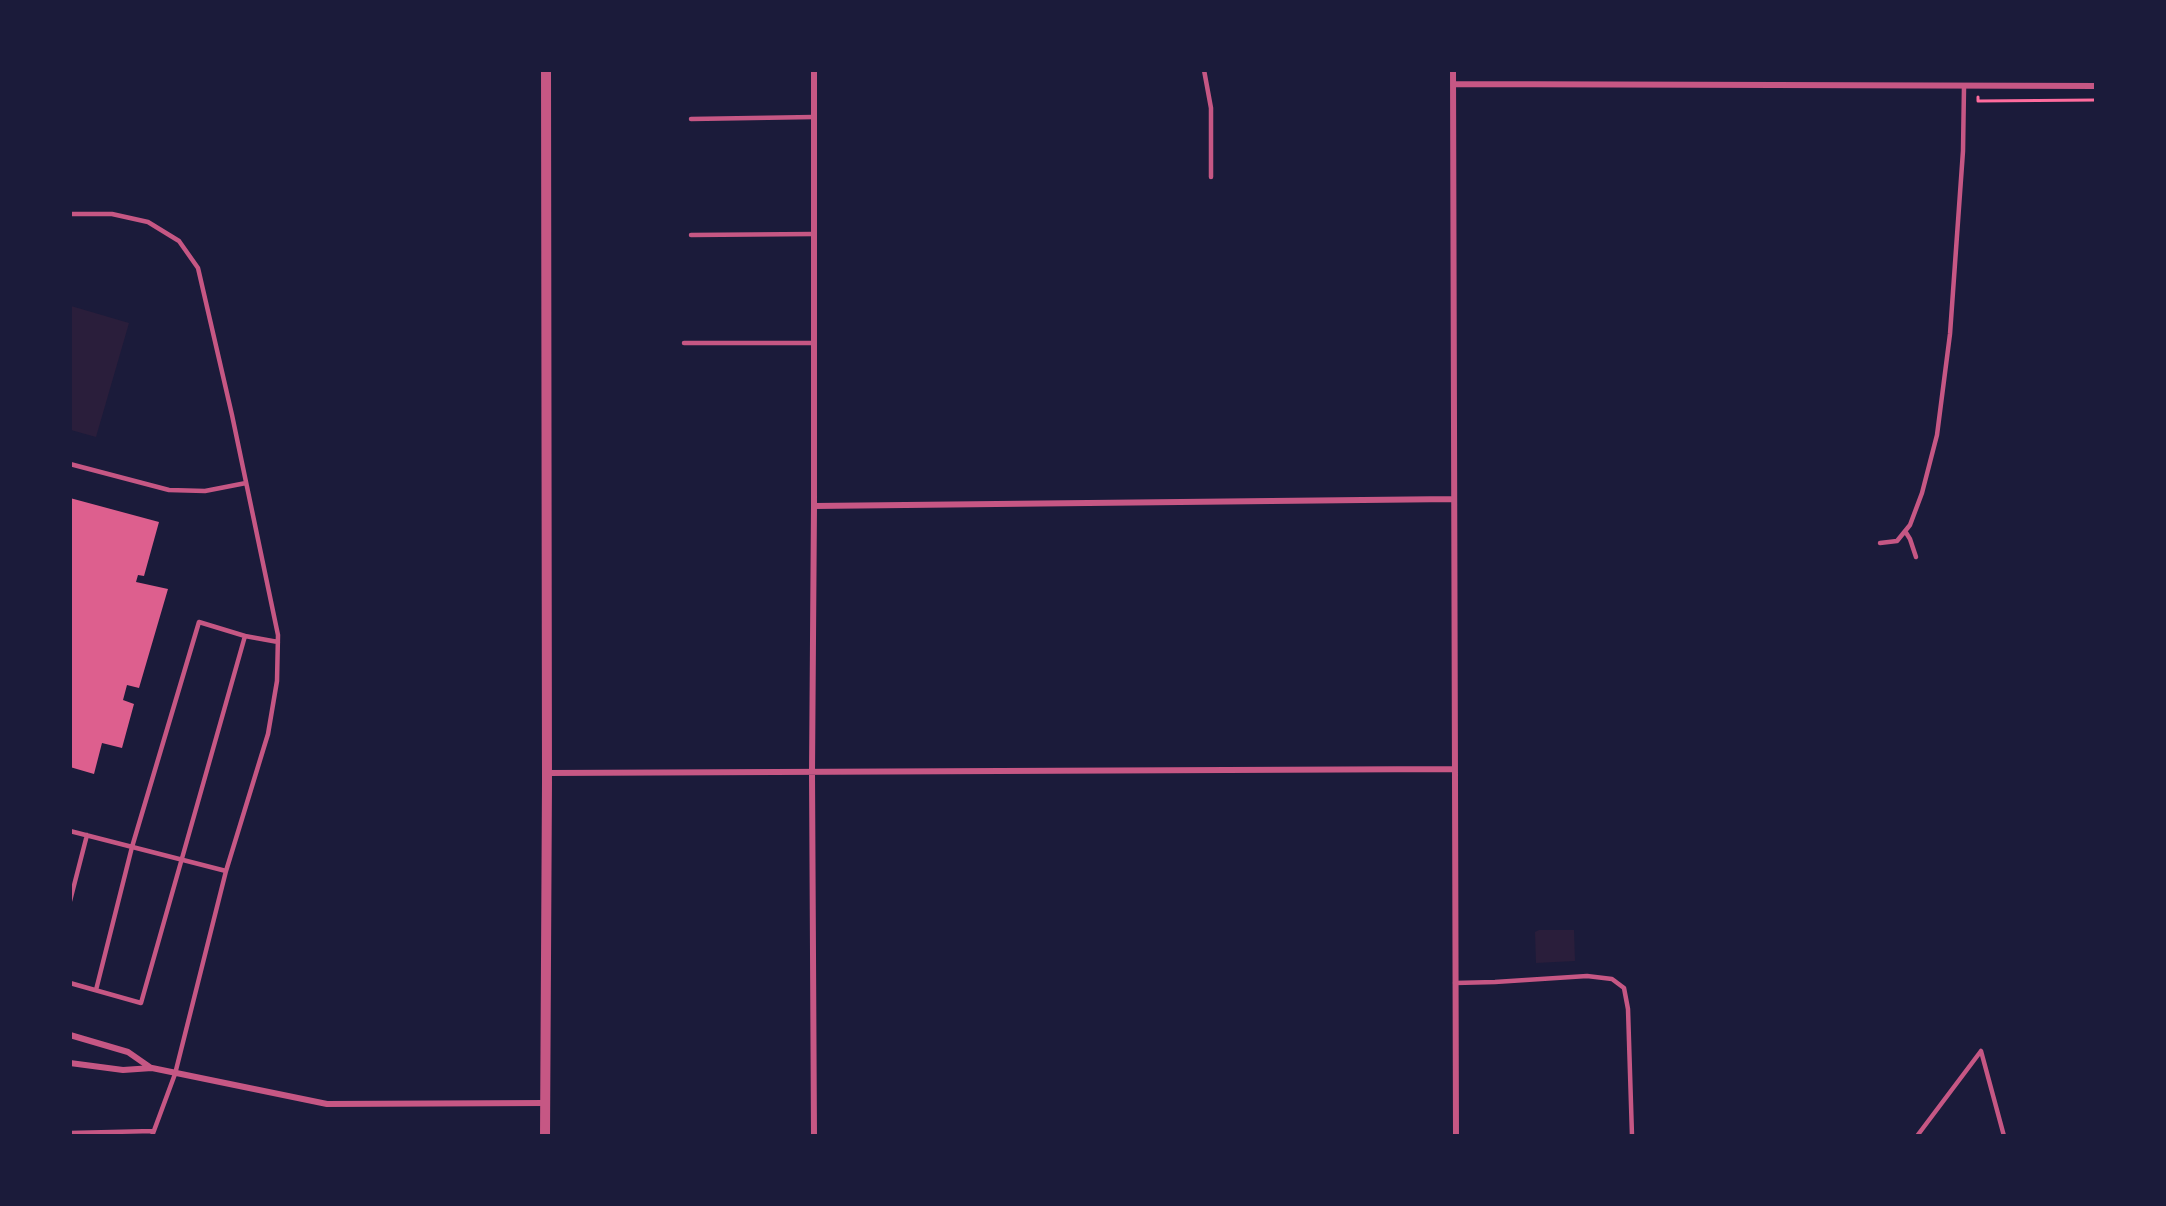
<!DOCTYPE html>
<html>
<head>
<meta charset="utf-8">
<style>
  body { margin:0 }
  #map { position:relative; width:2166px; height:1206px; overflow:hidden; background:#1b1b3a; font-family:Lora,serif }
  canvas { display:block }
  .frame { position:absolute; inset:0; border:72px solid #1b1b3a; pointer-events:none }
</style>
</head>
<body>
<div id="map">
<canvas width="2166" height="1206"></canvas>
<div class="frame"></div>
</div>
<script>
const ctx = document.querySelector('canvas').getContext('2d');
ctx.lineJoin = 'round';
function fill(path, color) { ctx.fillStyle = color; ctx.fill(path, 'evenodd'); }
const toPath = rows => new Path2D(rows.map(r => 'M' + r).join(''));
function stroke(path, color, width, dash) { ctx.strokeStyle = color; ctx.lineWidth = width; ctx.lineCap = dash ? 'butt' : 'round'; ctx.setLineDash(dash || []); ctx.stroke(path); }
fill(toPath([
  [71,306,129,323,96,437,71,430],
  [1539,930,1574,930,1575,961,1536,963,1535,932]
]), '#2a1e3b');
fill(toPath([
  [70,498,159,522,144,576,138,575,136,582,168,589,139,688,127,685,123,700,134,704,122,748,102,743,94,774,70,767]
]), '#dd5f8e');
stroke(toPath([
  [1978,97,1978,101,2096,100]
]), '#ff6b9d', 3);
stroke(toPath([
  [1204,70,1211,108,1211,177],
  [691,119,814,117],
  [70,214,112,214,148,222,179,241,198,268,232,415,278,635,277,681,268,734,226,871],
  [691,235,814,234],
  [684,343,814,343],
  [70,464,169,490,205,491,246,483],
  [1905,531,1910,539,1916,557],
  [1880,543,1897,541,1910,525,1922,493,1937,435,1950,334,1963,151,1964,87],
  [70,831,226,871,175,1074,152,1136],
  [70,901,87,835],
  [70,983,141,1003,245,636,278,642],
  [1455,983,1495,982,1587,976,1612,979,1624,988,1628,1009,1632,1136],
  [96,990,132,847,199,622,245,636],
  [1981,1051,2004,1136],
  [70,1133,153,1131],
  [1917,1136,1981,1051]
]), '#c65784', 4.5);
stroke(toPath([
  [1453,70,1456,1136],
  [1453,84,2096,86],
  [814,506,1454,499],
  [547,773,1454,769],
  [70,1035,128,1052,151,1068],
  [70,1063,123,1070,152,1068,327,1104,545,1103],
  [814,1136,812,772,814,506,814,70]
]), '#c65784', 6);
stroke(toPath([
  [545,1136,547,782,546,70]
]), '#c65784', 10);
</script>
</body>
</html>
